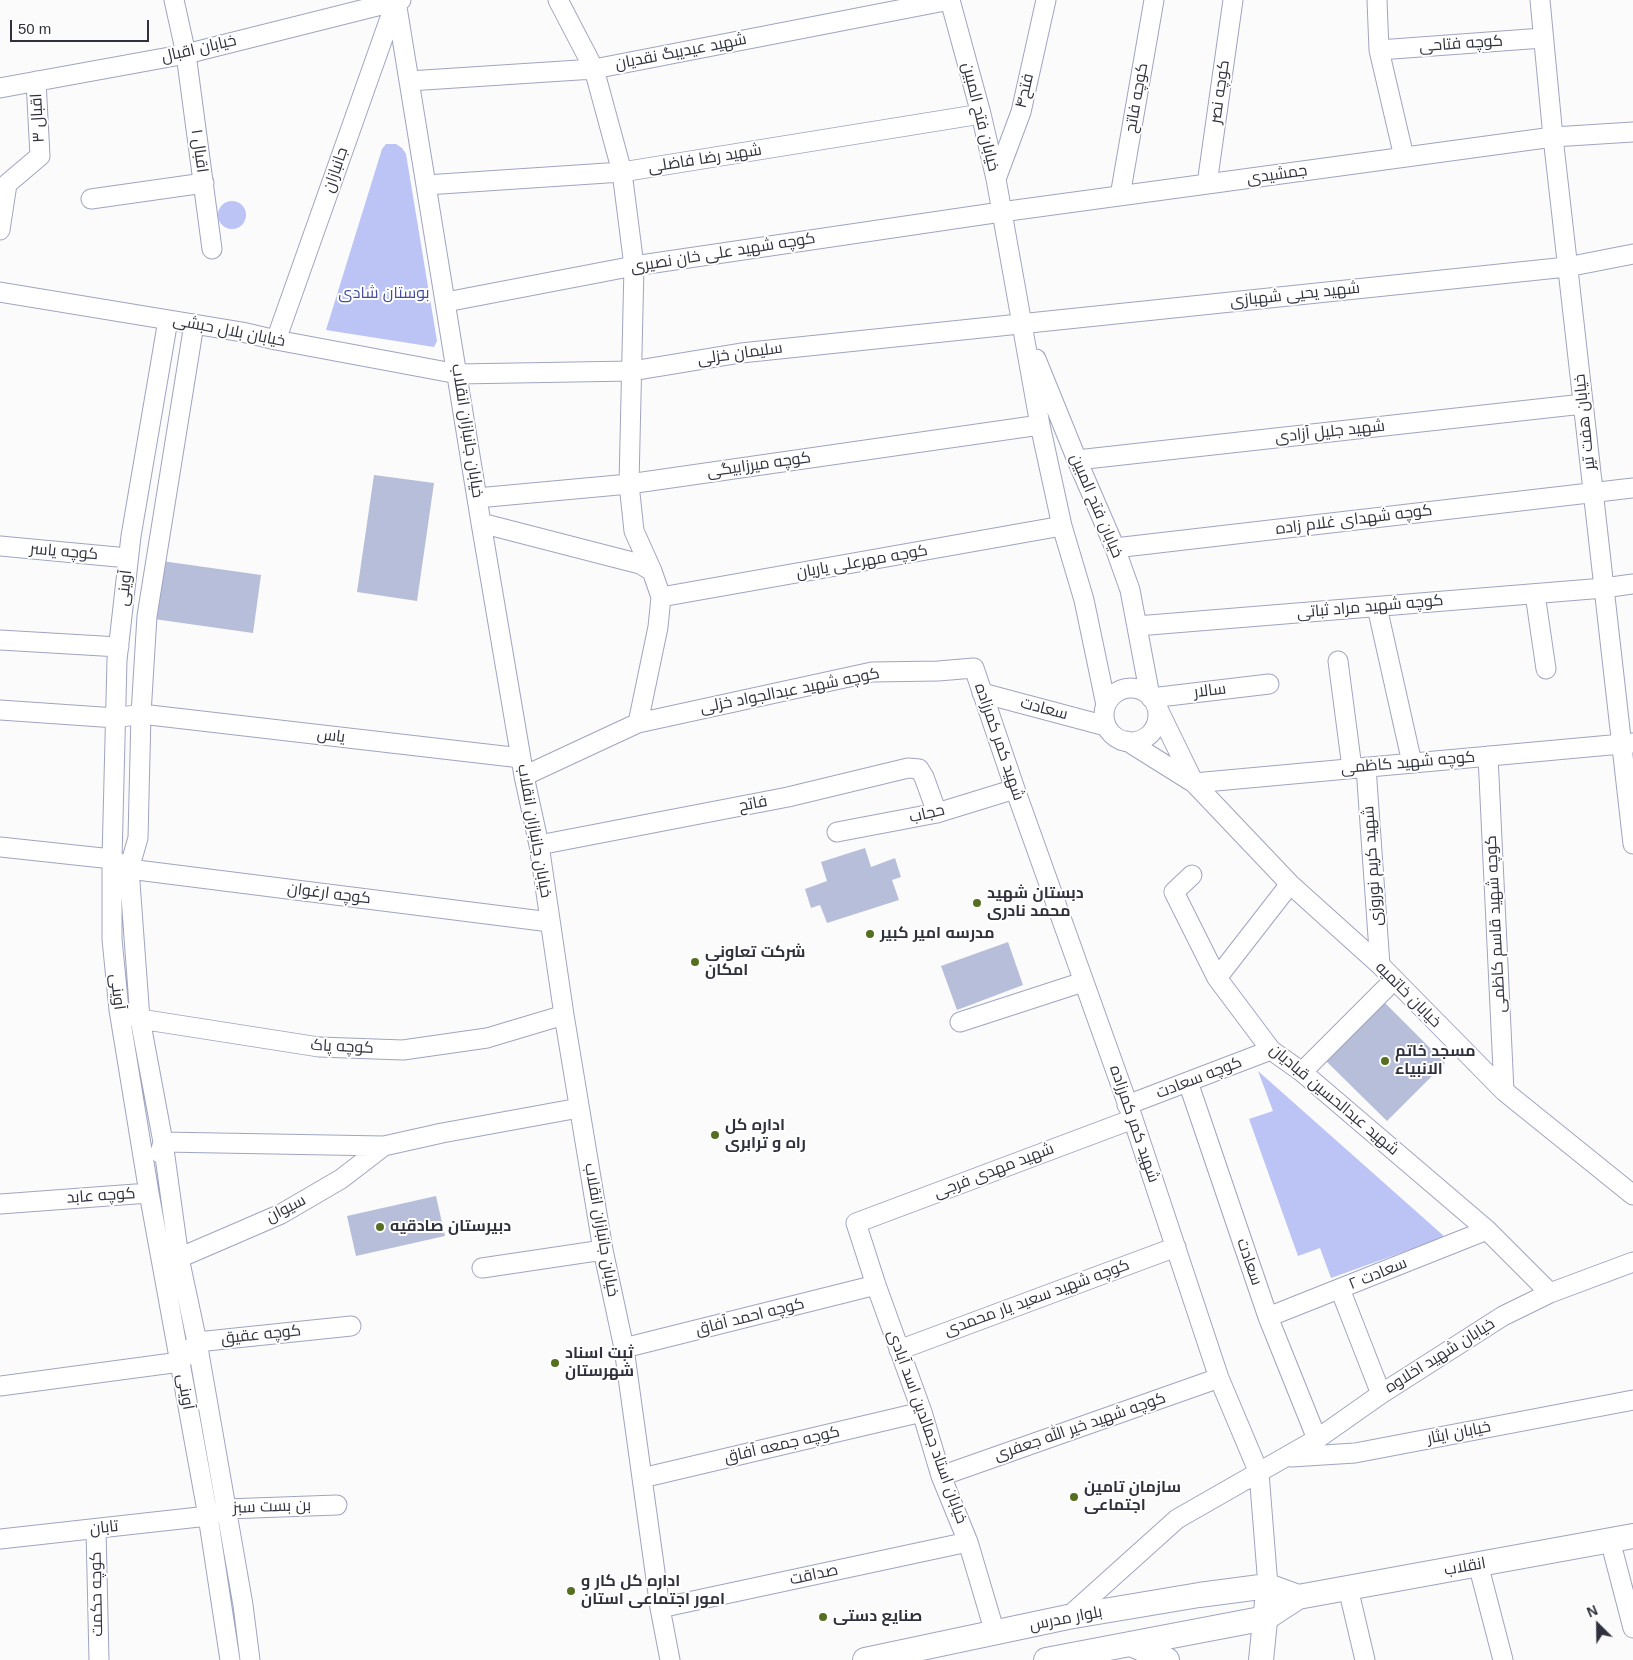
<!DOCTYPE html>
<html>
<head>
<meta charset="utf-8">
<style>
  body { margin:0 }
  #map { position:relative; width:1633px; height:1660px; overflow:hidden; background:#fbfbfb; font-family:Arial,sans-serif }
  canvas { display:block }
  .north { position:absolute; left:1573px; top:1600px; width:50px; height:50px; -webkit-text-stroke:4px #fff; paint-order:stroke; rotate:337deg; font-size:14px; font-weight:700; line-height:20px; text-align:center; color:#2f313d }
  .north::after { content:''; display:block; margin:auto; width:18px; height:22px; background:#2f313d; clip-path:polygon(50% 0,100% 100%,50% 72%,0 100%) }
  .scale { position:absolute; left:10px; top:20px; width:139px; height:22px; box-sizing:border-box; border:2px solid #2f313d; border-top:0; padding-left:6px; font-size:15px; line-height:18px; white-space:nowrap; color:#2f313d; -webkit-text-stroke:4px #fff; paint-order:stroke }
</style>
</head>
<body>
<div id="map">
<canvas width="1633" height="1660"></canvas>
<div class="north">N</div>
<div class="scale">50 m</div>
</div>
<script>
const ctx = document.querySelector('canvas').getContext('2d');
ctx.lineJoin = 'round';
function fill(path, color) { ctx.fillStyle = color; ctx.fill(path, 'evenodd'); }
const toPath = rows => new Path2D(rows.map(r => 'M' + r).join(''));
function stroke(path, color, width, dash) { ctx.strokeStyle = color; ctx.lineWidth = width; ctx.lineCap = dash ? 'butt' : 'round'; ctx.setLineDash(dash || []); ctx.stroke(path); }
function write(font, color, halo, rows, align = 'center') {
  ctx.font = font + ' Arial,Cairo,sans-serif'; ctx.lineWidth = 4; ctx.setLineDash([]); ctx.textBaseline = 'middle'; ctx.strokeStyle = halo; ctx.fillStyle = color; for (const [text, x, y, turn = 0] of rows) {
    ctx.save(); ctx.translate(x, y); ctx.rotate((+turn || 0) * Math.PI / 180); ctx.textAlign = isNaN(turn) ? turn : align; if (halo) ctx.strokeText(text, 0, 0); ctx.fillText(text, 0, 0); ctx.restore();
  }
}
fill(toPath([
  [386,144,396,144,402,148,406,154,437,341,434,347,326,330,382,149],
  '218 215a14 14 0 1 1 28 0a14 14 0 1 1-28 0Z',
  [1258,1071,1445,1237,1331,1278,1320,1248,1298,1256,1249,1119,1273,1111]
]), '#bbc4f5');
fill(toPath([
  [374,475,434,483,417,601,357,592],
  [162,561,261,575,253,633,154,619],
  [865,848,871,867,895,858,901,877,892,880,899,900,827,923,820,905,811,908,805,889,827,881,821,862],
  [1008,942,1023,985,957,1010,941,966],
  [1383,1001,1445,1063,1387,1121,1325,1060],
  [436,1196,445,1236,356,1256,347,1216]
]), '#b7beda');
const minor = toPath([
  [174,0,186,54,212,249],
  [558,0,594,69,622,172,634,266,629,484,634,531,652,571],
  [950,0,981,114,996,179,1040,425,1062,526,1084,600,1106,705],
  [1377,0,1379,50,1404,157],
  [1540,0,1553,137,1633,844],
  [396,1,481,523,524,776,539,845,564,1015,603,1250,624,1348,660,1608,670,1660],
  [1379,50,1543,38],
  [409,81,594,69,950,0],
  [0,88,186,54,401,0],
  [996,179,1021,112,1046,0],
  [1207,184,1233,0],
  [426,185,622,172,981,114],
  [1120,196,1154,0],
  [91,199,204,183],
  [0,230,7,184,40,156,36,81],
  [0,292,242,332,276,340,458,374,632,371,741,353,1567,267,1633,254],
  [446,302,634,266,1001,212,1553,137,1633,132],
  [168,320,131,536,117,660,112,859,112,939,119,1010,149,1193,208,1516,230,1660],
  [194,324,147,616,141,714,138,838,129,869,140,1019,163,1142,179,1258,197,1342,243,1605,250,1660],
  [276,340,395,4],
  [1036,359,1077,460,1115,548,1130,590,1150,696],
  [1077,460,1583,404],
  [477,498,629,484,1040,425],
  [481,523,640,564,652,571,661,597,658,627,638,723,524,776],
  [0,546,128,558],
  [1115,548,1633,488],
  [1535,594,1546,669],
  [661,597,1062,526],
  [1377,607,1412,763],
  [1137,626,1604,588,1633,584],
  [0,640,119,647],
  [1338,661,1352,768],
  '1104 715a27 27 0 1 1 54 0a27 27 0 1 1-54 0Z',
  [982,693,1106,726],
  [1151,698,1269,684],
  [1157,707,1194,783],
  [0,710,116,718,141,714,521,758],
  [638,723,872,672,938,671,974,668,1015,789,1133,1119,1219,1378,1259,1473,1268,1586],
  [1127,741,1194,783,1290,884,1380,965,1504,1091,1633,1195],
  [1488,756,1504,1091],
  [1366,767,1380,965],
  [1194,783,1633,743],
  [837,832,937,813,1015,789],
  [539,845,788,797,908,768,919,769,924,777,937,813],
  [0,847,112,859,129,869,550,922],
  [1192,875,1174,892,1217,978,1271,1050,1302,1072,1487,1230,1550,1293],
  [1217,978,1290,884],
  [130,1015,140,1019,319,1047,403,1050,487,1038,564,1015],
  [960,1022,1083,982],
  [1302,1072,1394,980],
  [1188,1082,1268,1317,1317,1439],
  [1127,1105,1271,1050],
  [160,1153,163,1142,384,1146,442,1133,579,1108],
  [0,1204,149,1193],
  [179,1258,281,1214,341,1179,384,1146],
  [482,1268,603,1250],
  [1340,1289,1381,1394],
  [1268,1317,1487,1230],
  [624,1348,876,1285],
  [899,1350,1176,1247],
  [0,1386,180,1362,197,1342,351,1326],
  [1291,1457,1355,1453,1633,1400],
  [941,1476,1219,1378],
  [642,1478,922,1412],
  [96,1529,99,1660],
  [0,1539,208,1516,226,1509,337,1505],
  [1610,1540,1633,1628],
  [1478,1564,1503,1660],
  [1348,1588,1365,1660],
  [660,1608,968,1542],
  [1068,1617,1177,1519,1317,1439,1381,1394,1503,1316,1550,1293,1633,1262],
  [995,1633,968,1542,941,1476,922,1412,876,1285,856,1223,1133,1119]
]);
const major = toPath([
  [1131,1644,1167,1660],
  [865,1660,1068,1617,1199,1595,1268,1586,1298,1597],
  [1046,1660,1266,1618,1298,1597,1633,1536],
  [1261,1660,1267,1602]
]);
stroke(minor, '#9fa5c1', 21);
stroke(major, '#9fa5c1', 26);
stroke(minor, '#fff', 19);
stroke(major, '#fff', 24);
for (const [x, y, r, color] of [
  [977,903,5,"#556f21"],
  [870,934,5,"#556f21"],
  [695,962,5,"#556f21"],
  [1385,1061,5,"#556f21"],
  [715,1135,5,"#556f21"],
  [380,1227,5,"#556f21"],
  [555,1363,5,"#556f21"],
  [1074,1497,5,"#556f21"],
  [571,1591,5,"#556f21"],
  [823,1617,5,"#556f21"]
]) { const dot = new Path2D(); dot.arc(x, y, r, 0, 2 * Math.PI); ctx.fillStyle = color; ctx.fill(dot); stroke(dot, '#fff', 2); }
write('16px', '#2f313d', '#fff', [
  ["کوچه فتاحی",1461,44,-4],
  ["خیابان اقبال",199,49,-13],
  ["شهید عیدیبگ نقدیان",681,52,-11],
  ["فتح۴",1025,91,-77],
  ["کوچه نصر",1220,92,-82],
  ["کوچه فاتح",1137,98,-80],
  ["خیابان فتح المبین",980,117,76],
  ["اقبال ۳",38,118,-93],
  ["اقبال ۱",199,151,82],
  ["شهید رضا فاضلی",705,159,-9],
  ["جانبازان",336,170,-71],
  ["جمشیدی",1277,175,-8],
  ["کوچه شهید علی خان نصیری",723,253,-9],
  ["شهید یحیی شهبازی",1295,295,-6],
  ["خیابان بلال حبشی",229,331,11],
  ["سلیمان خزلی",740,354,-8],
  ["خیابان هفت تیر",1585,422,-96],
  ["خیابان جانبازان انقلاب",467,431,81],
  ["شهید جلیل آزادی",1330,432,-6],
  ["کوچه میرزابیگی",759,465,-8],
  ["خیابان فتح المبین",1096,506,67],
  ["کوچه شهدای غلام زاده",1354,520,-7],
  ["کوچه یاسر",64,552,5],
  ["کوچه مهرعلی یاریان",862,562,-10],
  ["آوینی",125,588,-84],
  ["کوچه شهید مراد ثباتی",1370,607,-5],
  ["کوچه شهید عبدالجواد خزلی",790,691,-11],
  ["سالار",1210,691,-7],
  ["سعادت",1044,709,15],
  ["یاس",331,736,7],
  ["شهید کمر کمرزاده",999,742,71],
  ["کوچه شهید کاظمی",1408,763,-5],
  ["فاتح",753,804,-11],
  ["حجاب",927,814,-13],
  ["خیابان جانبازان انقلاب",534,831,80],
  ["شهید کریم نوروزی",1373,866,-94],
  ["کوچه ارغوان",329,894,7],
  ["کوچه شهید قاسم کاظمی",1496,924,-93],
  ["آوینی",117,992,83],
  ["خیابان خاتمیه",1408,995,45],
  ["کوچه پاک",342,1047,3],
  ["کوچه سعادت",1199,1078,-21],
  ["شهید عبدالحسین قبادیان",1334,1100,40],
  ["شهید کمر کمرزاده",1134,1124,71],
  ["شهید مهدی فرجی",994,1171,-21],
  ["کوچه عابد",101,1196,-4],
  ["سیوان",286,1209,-27],
  ["خیابان جانبازان انقلاب",601,1230,80],
  ["سعادت",1249,1262,71],
  ["سعادت ۲",1378,1274,-22],
  ["کوچه شهید سعید یار محمدی",1037,1298,-20],
  ["کوچه احمد آفاق",750,1317,-14],
  ["کوچه عقیق",261,1335,-6],
  ["خیابان شهید اخلاوه",1440,1356,-32],
  ["آوینی",185,1392,80],
  ["خیابان استاد جمالدین اسد آبادی",927,1427,70],
  ["کوچه شهید خیر الله جعفری",1080,1427,-19],
  ["خیابان ایثار",1459,1433,-11],
  ["کوچه جمعه آفاق",782,1445,-13],
  ["بن بست سبز",272,1507,-2],
  ["تابان",104,1528,-6],
  ["انقلاب",1465,1567,-10],
  ["صداقت",814,1575,-12],
  ["کوچه حکمت",97,1594,-91],
  ["بلوار مدرس",1066,1619,-11]
]);
write('16px', '#454c9c', '#fff', [
  ["بوستان شادی",384,294]
]);
write('bold 16px', '#2f313d', '#fff', [
  ["دبستان شهید",987,894],
  ["محمد نادری",987,912],
  ["مدرسه امیر کبیر",880,934],
  ["شرکت تعاونی",705,953],
  ["امکان",705,971],
  ["مسجد خاتم",1395,1052],
  ["الانبیاء",1395,1070],
  ["اداره کل",725,1126],
  ["راه و ترابری",725,1144],
  ["دبیرستان صادقیه",390,1227],
  ["ثبت اسناد",565,1354],
  ["شهرستان",565,1372],
  ["سازمان تامین",1084,1488],
  ["اجتماعی",1084,1506],
  ["اداره کل کار و",581,1582],
  ["امور اجتماعی استان",581,1600],
  ["صنایع دستی",833,1617]
], 'left');
</script>
</body>
</html>
